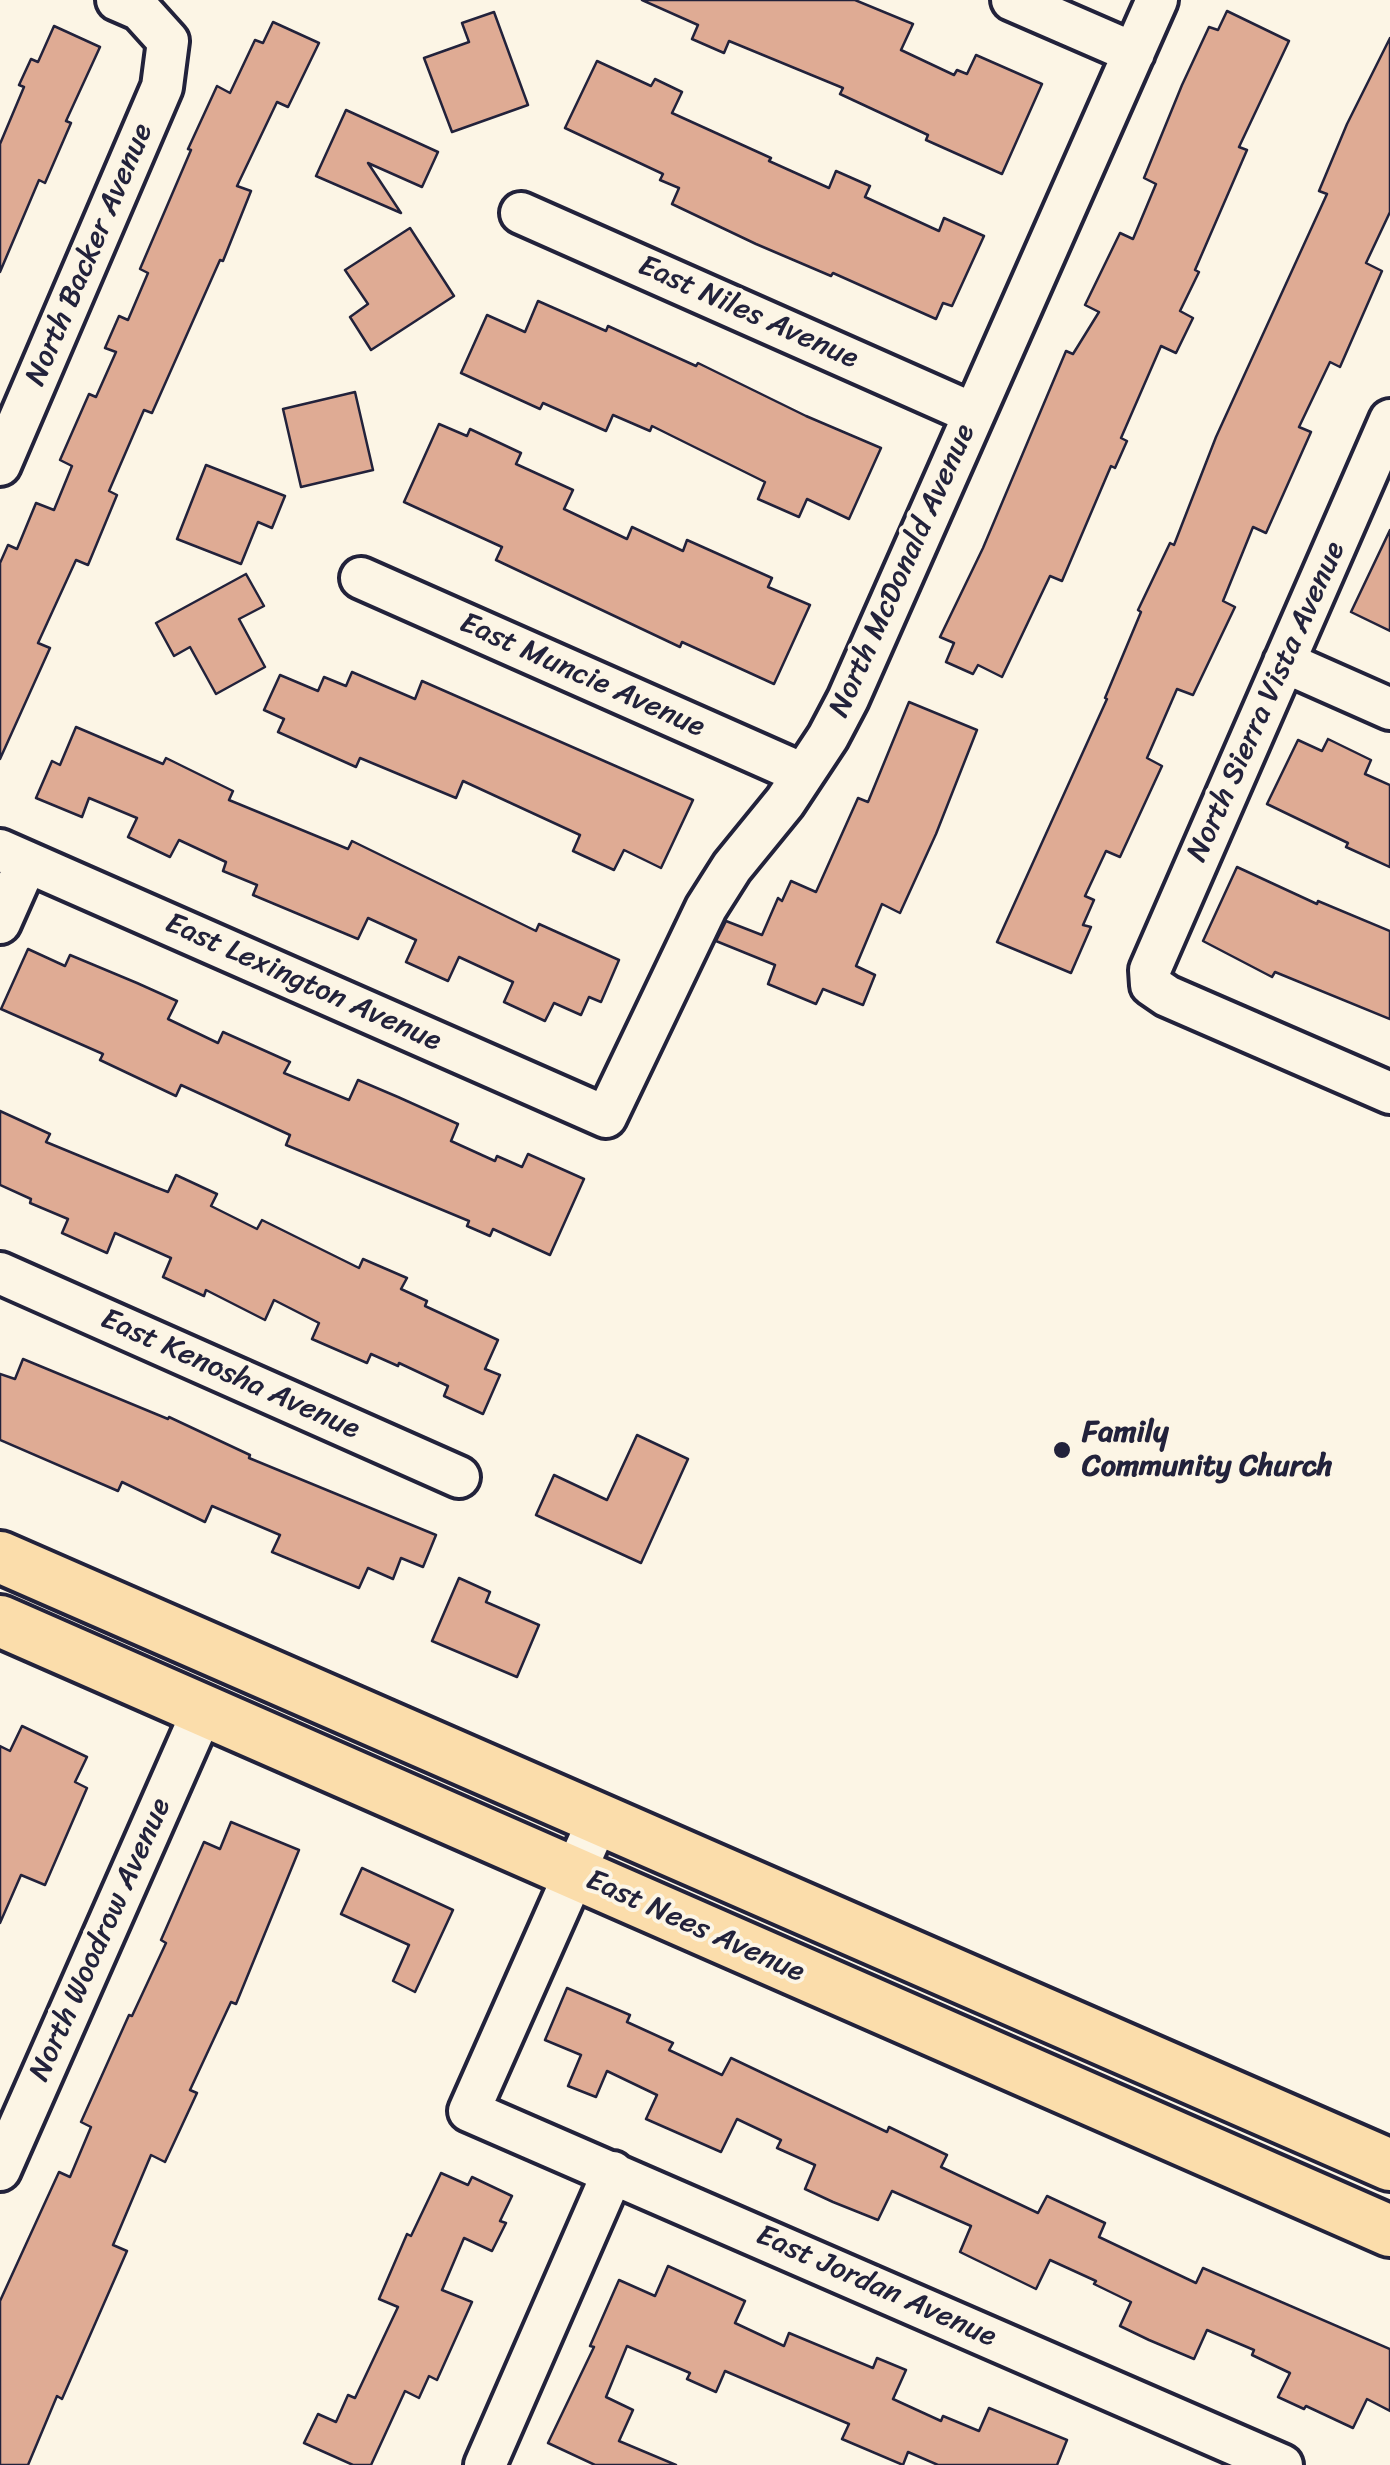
<!DOCTYPE html>
<html>
<head>
<meta charset="utf-8">
<style>
  body { margin:0 }
  canvas { display:block; background:#fcf5e5 }
</style>
</head>
<body>
<canvas width="1390" height="2465"></canvas>
<script>
const ctx = document.querySelector('canvas').getContext('2d');
ctx.lineJoin = 'round';
function fill(path, color) { ctx.fillStyle = color; ctx.fill(path, 'evenodd'); }
const toPath = rows => new Path2D(rows.map(r => 'M' + r).join(''));
function stroke(path, color, width, dash) { ctx.strokeStyle = color; ctx.lineWidth = width; ctx.lineCap = dash ? 'butt' : 'round'; ctx.setLineDash(dash || []); ctx.stroke(path); }
function write(font, color, halo, rows, align = 'center') {
  ctx.font = font + ' Sriracha,sans-serif'; ctx.lineWidth = 8; ctx.setLineDash([]); ctx.textBaseline = 'middle'; ctx.strokeStyle = halo; ctx.fillStyle = color; for (const [text, x, y, turn = 0] of rows) {
    ctx.save(); ctx.translate(x, y); ctx.rotate((+turn || 0) * Math.PI / 180); ctx.textAlign = isNaN(turn) ? turn : align; if (halo) ctx.strokeText(text, 0, 0); ctx.fillText(text, 0, 0); ctx.restore();
  }
}
const building = toPath([
  [642,0,855,0,913,24,901,50,954,75,957,70,967,74,976,55,1042,84,1002,174,926,140,928,135,840,94,843,88,729,41,724,53,692,39,698,25,642,0],
  [1227,11,1289,41,1239,147,1247,150,1195,270,1199,272,1180,311,1193,318,1176,353,1161,346,1121,438,1127,441,1115,468,1111,466,1062,581,1050,576,1002,677,978,665,973,674,946,662,954,643,940,637,983,548,1066,351,1073,354,1099,312,1085,305,1120,233,1133,239,1156,184,1144,178,1182,85,1209,27,1218,30,1227,11],
  [494,12,528,105,452,132,424,58,469,42,462,23,494,12],
  [273,22,319,43,288,107,277,102,237,186,251,191,223,261,220,260,152,413,144,410,109,491,117,495,88,565,76,560,38,643,50,648,0,759,0,563,8,545,17,549,36,503,54,510,72,466,60,460,89,394,96,397,116,352,105,348,119,316,128,320,148,273,140,269,191,150,188,149,217,86,230,93,255,40,263,43,273,22],
  [54,26,100,47,66,121,71,123,45,183,39,180,0,272,0,144,24,87,19,85,31,59,38,62,54,26],
  [1390,38,1390,212,1366,263,1382,271,1340,367,1330,362,1299,427,1311,432,1266,533,1253,527,1223,601,1235,607,1193,695,1177,689,1147,758,1162,766,1120,857,1106,851,1085,896,1094,900,1083,925,1091,927,1071,973,997,942,1107,699,1105,698,1141,612,1138,610,1170,543,1174,545,1216,437,1327,194,1319,191,1347,124,1390,38],
  [597,61,651,86,655,79,682,92,672,113,771,158,769,161,829,188,836,171,870,186,865,197,939,231,944,218,984,236,952,306,943,303,936,319,833,273,831,276,756,244,672,204,679,188,660,180,663,174,565,128,597,61],
  [346,110,438,152,422,187,368,163,401,213,316,176,346,110],
  [410,228,454,296,371,350,350,317,368,304,345,270,410,228],
  [538,301,606,331,608,326,696,366,698,363,806,416,881,448,849,519,807,499,799,517,758,499,765,482,652,426,650,431,613,415,606,431,543,403,540,409,461,373,487,315,525,332,538,301],
  [355,392,373,470,301,487,283,409,355,392],
  [439,424,467,436,470,429,521,453,516,464,573,490,564,509,627,539,632,527,683,551,687,540,772,578,768,587,810,605,774,684,682,642,680,647,496,560,502,547,404,502,439,424],
  [206,465,285,496,272,528,258,522,241,564,177,539,206,465],
  [1390,530,1390,631,1351,612,1390,530],
  [246,574,264,606,239,619,265,667,216,694,190,647,174,656,156,623,246,574],
  [352,672,415,699,422,681,693,800,661,868,624,850,614,870,573,851,580,835,463,781,456,798,360,758,356,767,278,732,284,719,264,710,280,675,318,691,324,677,346,686,352,672],
  [909,702,977,730,936,834,900,913,882,904,856,966,875,975,863,1005,823,989,816,1004,768,984,775,965,716,941,726,921,762,935,778,898,782,901,791,881,816,892,858,798,868,802,909,702],
  [76,727,163,764,166,758,233,791,229,800,348,849,352,841,536,931,539,924,619,960,601,1002,589,997,581,1015,554,1003,545,1021,504,1002,513,982,459,957,448,981,406,962,416,940,368,918,358,939,253,895,257,885,223,871,226,862,179,840,170,857,128,837,137,818,89,798,82,817,36,798,52,761,60,765,76,727],
  [1328,739,1371,760,1365,774,1390,785,1390,867,1346,847,1348,843,1267,804,1298,740,1322,751,1328,739],
  [1237,867,1317,904,1318,901,1390,931,1390,1019,1275,972,1272,977,1203,941,1237,867],
  [28,949,65,966,70,955,137,983,177,1001,168,1019,218,1043,223,1032,290,1062,284,1073,349,1100,358,1080,398,1097,458,1124,451,1141,495,1161,497,1156,522,1167,528,1154,584,1179,550,1255,493,1229,490,1236,467,1226,469,1221,286,1145,290,1135,181,1085,176,1096,100,1060,103,1054,1,1009,28,949],
  [0,1111,50,1134,46,1142,155,1187,168,1192,176,1175,217,1194,211,1206,257,1229,262,1220,359,1268,363,1259,407,1278,401,1289,427,1301,425,1306,498,1340,485,1369,500,1375,483,1414,444,1396,448,1386,399,1363,398,1366,371,1354,367,1363,312,1339,319,1323,274,1300,265,1320,206,1290,204,1296,163,1277,171,1258,115,1233,107,1253,62,1233,68,1219,30,1203,31,1199,0,1185,0,1111],
  [23,1359,168,1419,169,1417,250,1455,249,1458,436,1535,423,1567,401,1558,393,1579,368,1568,359,1588,272,1552,280,1535,212,1506,205,1522,122,1482,118,1491,0,1440,0,1374,15,1379,23,1359],
  [637,1435,688,1459,641,1563,536,1515,554,1475,607,1500,637,1435],
  [459,1578,490,1592,486,1602,539,1625,517,1677,432,1641,459,1578],
  [22,1726,87,1757,75,1782,87,1788,45,1885,21,1875,0,1923,0,1746,10,1751,22,1726],
  [231,1822,299,1850,236,2004,231,2002,190,2090,197,2093,165,2162,151,2155,113,2245,127,2251,62,2399,57,2396,28,2465,0,2465,0,2301,59,2172,70,2177,91,2127,81,2122,129,2015,132,2016,166,1943,161,1940,204,1842,220,1849,231,1822],
  [362,1868,453,1910,415,1992,393,1981,409,1945,341,1914,362,1868],
  [567,1988,630,2015,627,2022,673,2043,669,2050,722,2075,731,2058,887,2132,889,2127,947,2155,941,2167,1038,2213,1047,2196,1105,2223,1099,2237,1196,2283,1203,2268,1390,2349,1390,2411,1367,2399,1353,2428,1306,2406,1304,2409,1278,2397,1290,2373,1252,2355,1254,2350,1207,2330,1194,2359,1149,2340,1120,2326,1131,2302,1094,2284,1096,2281,1050,2260,1036,2289,960,2252,971,2226,892,2191,878,2220,833,2202,805,2189,815,2165,777,2148,781,2140,737,2119,721,2152,646,2119,657,2095,607,2071,596,2097,568,2086,581,2055,545,2040,567,1988],
  [441,2173,468,2185,472,2177,512,2196,500,2221,506,2223,492,2251,464,2238,442,2290,472,2302,437,2380,429,2376,419,2398,405,2391,371,2465,353,2465,304,2443,318,2414,336,2422,348,2395,355,2398,398,2307,379,2299,407,2234,411,2236,441,2173],
  [668,2266,745,2301,735,2323,784,2346,789,2333,873,2368,877,2358,906,2370,893,2399,941,2421,943,2416,979,2431,989,2408,1067,2440,1057,2465,938,2465,908,2452,903,2465,842,2439,849,2424,725,2371,716,2392,687,2379,690,2373,627,2346,606,2397,633,2410,619,2441,676,2465,595,2465,548,2443,594,2347,590,2346,619,2280,655,2296,668,2266]
]);
fill(building, '#dfab94');
stroke(building, '#22223b', 2.5);
const minor = toPath([
  [1012,0,1134,53],
  [521,213,974,414],
  [1390,420,1150,970,1151,985,1167,996,1390,1093],
  [0,465,162,87,168,41,140,10,117,0],
  [361,578,803,774],
  [1284,662,1390,709],
  [0,850,606,1117,706,908,732,867,785,802,828,737,848,699,1157,0],
  [0,923,27,862],
  [0,1273,459,1477],
  [599,1818,469,2111,1282,2465],
  [0,2170,203,1710],
  [485,2465,613,2172]
]);
const major = toPath([
  [0,1557,1390,2165],
  [0,1621,1390,2231]
]);
stroke(minor, '#22223b', 48);
stroke(major, '#22223b', 58);
stroke(minor, '#fcf5e5', 40);
stroke(major, '#fbddab', 50);
for (const [x, y, r, color] of [
  [1062,1450,10,"#22223b"]
]) { const dot = new Path2D(); dot.arc(x, y, r, 0, 2 * Math.PI); ctx.fillStyle = color; ctx.fill(dot); stroke(dot, '#fcf5e5', 4); }
write('30px', '#22223b', '#fcf5e5', [
  ["North Backer Avenue",90,255,-67],
  ["East Niles Avenue",748,313,24],
  ["North McDonald Avenue",903,571,-66],
  ["East Muncie Avenue",582,676,24],
  ["North Sierra Vista Avenue",1267,702,-66],
  ["East Lexington Avenue",303,983,24],
  ["East Kenosha Avenue",230,1375,24],
  ["East Nees Avenue",695,1927,24],
  ["North Woodrow Avenue",101,1940,-66],
  ["East Jordan Avenue",876,2287,24]
]);
write('bold 30px', '#22223b', '#fcf5e5', [
  ["Family",1082,1433],
  ["Community Church",1082,1467]
], 'left');
</script>
</body>
</html>
